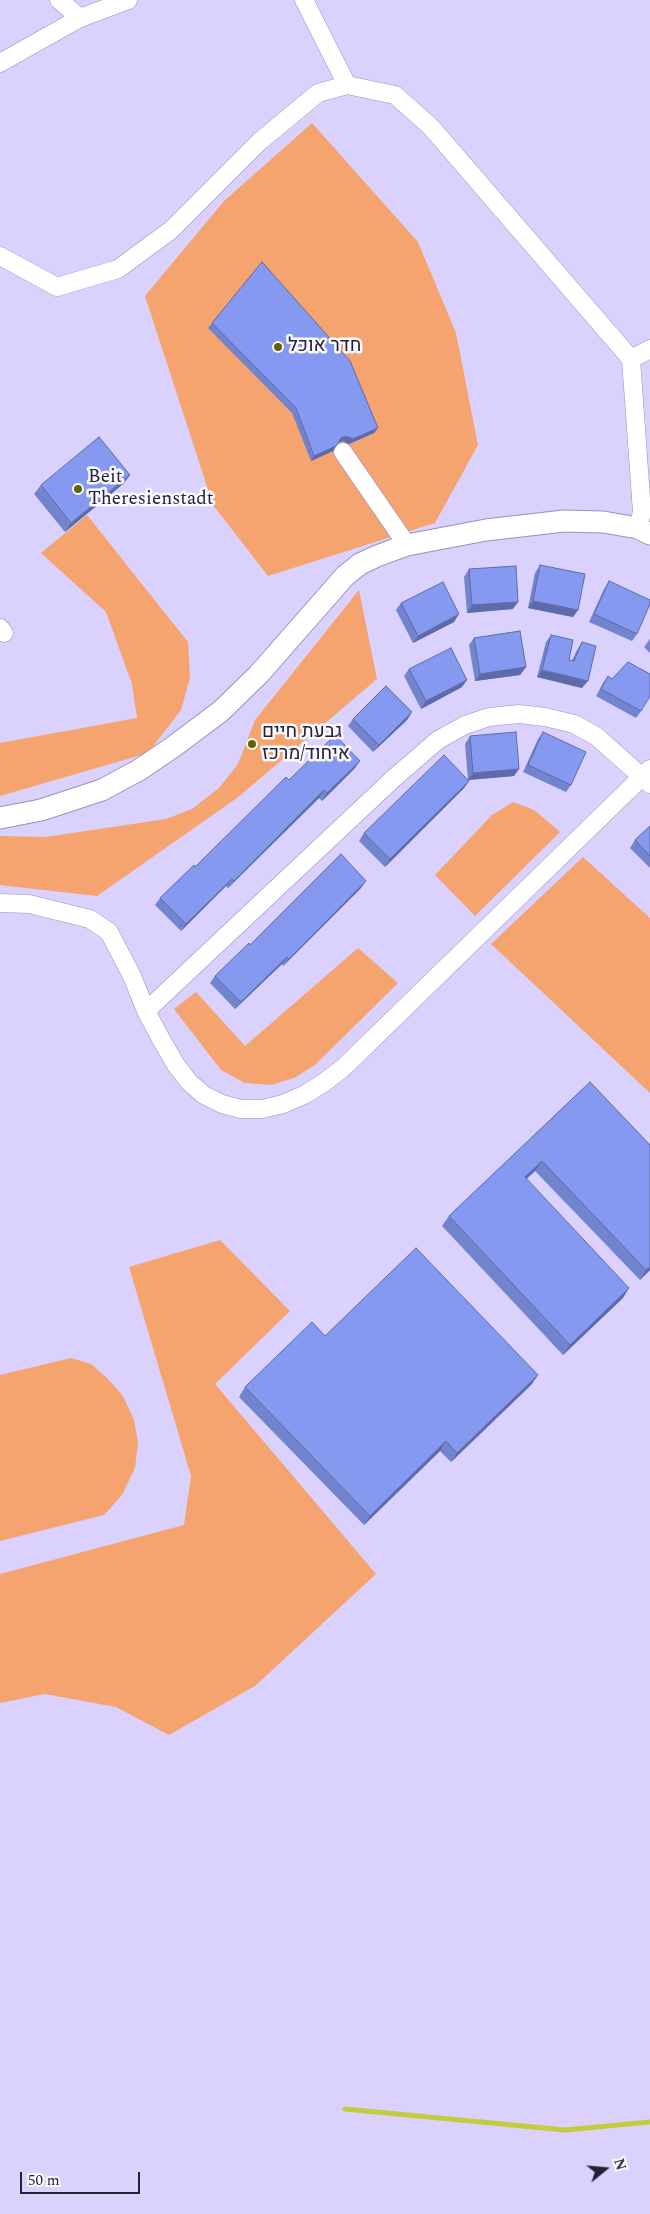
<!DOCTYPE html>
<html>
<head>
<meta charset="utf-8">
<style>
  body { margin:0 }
  #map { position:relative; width:650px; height:2214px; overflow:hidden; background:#dad2fd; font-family:Spectral,serif }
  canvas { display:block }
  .north { position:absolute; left:580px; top:2144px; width:50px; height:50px; -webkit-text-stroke:4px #faf9ff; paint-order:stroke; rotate:73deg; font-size:14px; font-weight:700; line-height:20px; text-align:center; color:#262236 }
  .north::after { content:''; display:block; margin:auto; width:18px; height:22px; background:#262236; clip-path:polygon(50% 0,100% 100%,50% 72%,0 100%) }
  .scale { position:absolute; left:20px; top:2172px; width:120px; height:22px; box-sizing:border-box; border:2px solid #262236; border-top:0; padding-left:6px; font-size:15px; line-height:18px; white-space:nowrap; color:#262236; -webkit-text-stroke:4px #faf9ff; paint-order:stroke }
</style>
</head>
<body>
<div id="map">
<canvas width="650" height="2214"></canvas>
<div class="north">N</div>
<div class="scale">50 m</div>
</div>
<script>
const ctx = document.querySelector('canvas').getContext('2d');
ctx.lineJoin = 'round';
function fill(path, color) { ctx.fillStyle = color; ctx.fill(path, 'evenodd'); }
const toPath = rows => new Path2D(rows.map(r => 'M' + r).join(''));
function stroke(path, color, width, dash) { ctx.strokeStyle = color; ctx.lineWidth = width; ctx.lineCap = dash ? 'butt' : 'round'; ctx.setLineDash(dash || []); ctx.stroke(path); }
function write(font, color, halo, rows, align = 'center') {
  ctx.font = font + ' Spectral,Heebo,serif'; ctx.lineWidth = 5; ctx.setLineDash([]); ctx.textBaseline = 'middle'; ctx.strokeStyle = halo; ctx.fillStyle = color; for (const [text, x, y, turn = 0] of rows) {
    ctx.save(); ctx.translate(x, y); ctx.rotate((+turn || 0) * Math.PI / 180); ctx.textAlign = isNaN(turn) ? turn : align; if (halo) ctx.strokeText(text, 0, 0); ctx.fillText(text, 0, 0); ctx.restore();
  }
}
fill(toPath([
  [312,123,418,242,456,333,478,445,435,523,268,576,213,505,145,296,224,201],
  [87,515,188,642,190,678,181,710,148,753,0,796,0,743,137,718,132,684,106,612,41,553],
  [359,590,377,679,237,798,97,896,0,885,0,836,46,837,166,819,192,809,219,788,238,764,255,720],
  [513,802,534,810,560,832,475,916,435,875,492,815],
  [583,857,650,918,650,1093,491,944],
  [358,948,398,983,315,1065,294,1078,271,1085,245,1083,221,1070,174,1009,196,992,245,1046],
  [220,1240,290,1311,215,1384,376,1574,255,1686,169,1735,116,1707,45,1694,0,1703,0,1574,184,1525,191,1476,129,1267],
  [71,1358,91,1364,107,1378,123,1396,134,1420,138,1443,135,1468,122,1495,104,1515,0,1541,0,1375]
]), '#f5a36f');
stroke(toPath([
  [345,2109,565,2130,650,2122]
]), '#c3cc3b', 5);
const minor = toPath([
  [59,0,80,18],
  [304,0,347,85],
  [0,63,80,18,128,0],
  [0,256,57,287,118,269,171,230,259,142,318,93,347,85,395,95,431,127,631,359],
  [343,452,407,545],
  [638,528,642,512,631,359,650,349],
  [0,628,4,633],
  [0,903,29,904,90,919,109,932,132,976,146,1011,162,1041,176,1065,189,1082,204,1095,222,1104,241,1109,262,1109,283,1104,304,1095,322,1084,343,1068,650,769],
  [146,1011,394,778,438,740,465,725,489,717,519,714,545,717,574,724,596,736,650,784]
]);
const tertiary = toPath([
  [0,818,41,810,102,790,139,770,173,747,221,711,259,674,345,576,360,564,377,556,407,545,486,530,564,521,603,522,638,528,650,534]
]);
stroke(minor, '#998fc2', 19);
stroke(tertiary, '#998fc2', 23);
stroke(minor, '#fff', 18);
stroke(tertiary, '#fff', 21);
fill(toPath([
  [212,323,374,433,349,444,343,441,338,443,333,451,311,461,292,413,208,328],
  [130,475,123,484,65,532,34,494,41,485],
  [540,565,578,610,573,617,528,608,535,573],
  [469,569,513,609,467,613,464,577],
  [609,581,637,634,632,641,589,622,604,589],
  [401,603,454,622,413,643,396,610],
  [551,635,569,660,572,660,577,650,582,642,582,688,537,677,546,642],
  [474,638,526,667,520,675,475,681,469,645],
  [650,639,650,653,644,647],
  [409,669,462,687,421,709,404,676],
  [608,676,641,711,636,718,596,696,603,683],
  [412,712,407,720,373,752,348,726,353,719],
  [543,732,571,785,566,792,523,772,538,739],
  [470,736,519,769,514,776,468,780,469,781,464,788,385,867,359,841,364,833,468,780,465,744],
  [355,768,322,801,319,798,228,888,226,886,181,931,155,905,160,898,195,867,289,780],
  [650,826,650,868,630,848,635,840],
  [361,888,283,966,282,964,235,1009,210,983,215,976,250,945],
  [590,1082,650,1145,650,1270,640,1280,535,1171,526,1179,623,1298,563,1355,442,1226,449,1216],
  [325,1336,538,1375,531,1385,451,1462,440,1451,364,1525,239,1397,245,1387]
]), '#7284ce');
fill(toPath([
  [378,428,374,433,349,444,343,441,337,443,341,438],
  [336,446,333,451,311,461,314,456],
  [130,475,123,484,65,532,71,523],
  [533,601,578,610,573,617,528,608],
  [518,602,513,609,467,613,472,605],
  [459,614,454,622,413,643,418,636],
  [526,667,520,675,475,681,480,674],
  [542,670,588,681,582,688,537,677],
  [467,680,462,687,421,709,426,701],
  [412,712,407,720,373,752,379,745],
  [360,761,355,768,322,801,327,793],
  [519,769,514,776,468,780,473,773],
  [469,781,464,788,385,867,390,859],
  [324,790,319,798,228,888,234,881],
  [232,879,226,886,181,931,186,924],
  [366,881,361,888,283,966,289,959],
  [287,957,282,964,235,1009,241,1002],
  [542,1161,535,1171,518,1187,525,1177],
  [650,1267,650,1270,640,1280,646,1270],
  [629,1288,623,1298,563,1355,570,1345],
  [538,1375,531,1385,451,1462,457,1453],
  [446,1441,440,1451,364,1525,370,1516]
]), '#5d6ba8');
const building = toPath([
  [262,262,350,361,378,428,353,439,346,436,341,438,336,446,314,456,296,408,212,323,262,262],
  [99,437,130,475,71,523,41,485,99,437],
  [540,565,585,574,578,610,533,601,540,565],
  [516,566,518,602,472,605,469,569,516,566],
  [609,581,650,600,650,604,637,634,594,614,609,581],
  [443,582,459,614,418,636,401,603,443,582],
  [520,631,526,667,480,674,474,638,520,631],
  [551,635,573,640,569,660,574,661,582,642,596,646,588,681,542,670,551,635],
  [451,648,467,680,426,701,409,669,451,648],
  [628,662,650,674,650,696,641,711,601,689,608,676,612,679,628,662],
  [386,686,412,712,379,745,353,719,386,686],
  [516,732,519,769,473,773,470,736,516,732],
  [543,732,586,752,571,785,528,765,543,732],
  [335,735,360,761,327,793,324,790,234,881,232,879,186,924,160,898,194,865,195,867,286,777,289,780,335,735],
  [444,755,469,781,390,859,364,833,444,755],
  [650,826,650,856,635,840,650,826],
  [341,854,366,881,289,959,287,957,241,1002,215,976,249,943,250,945,341,854],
  [590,1082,650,1145,650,1267,646,1270,542,1161,525,1177,629,1288,570,1345,449,1216,590,1082],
  [416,1248,538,1375,457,1453,446,1441,370,1516,245,1387,312,1322,325,1336,416,1248]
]);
fill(building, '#8599f0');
stroke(building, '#5d6ba8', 1);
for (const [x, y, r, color] of [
  [278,347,5,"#606500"],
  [78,489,5,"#606500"],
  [252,744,5,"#606500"]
]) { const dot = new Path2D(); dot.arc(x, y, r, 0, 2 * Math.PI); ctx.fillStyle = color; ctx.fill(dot); stroke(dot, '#faf9ff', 2); }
write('19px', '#262236', '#faf9ff', [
  ["חדר אוכל",288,347],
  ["Beit",88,478],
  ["Theresienstadt",88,500],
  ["גבעת חיים",262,733],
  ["איחוד/מרכז",262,755]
], 'left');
</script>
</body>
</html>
